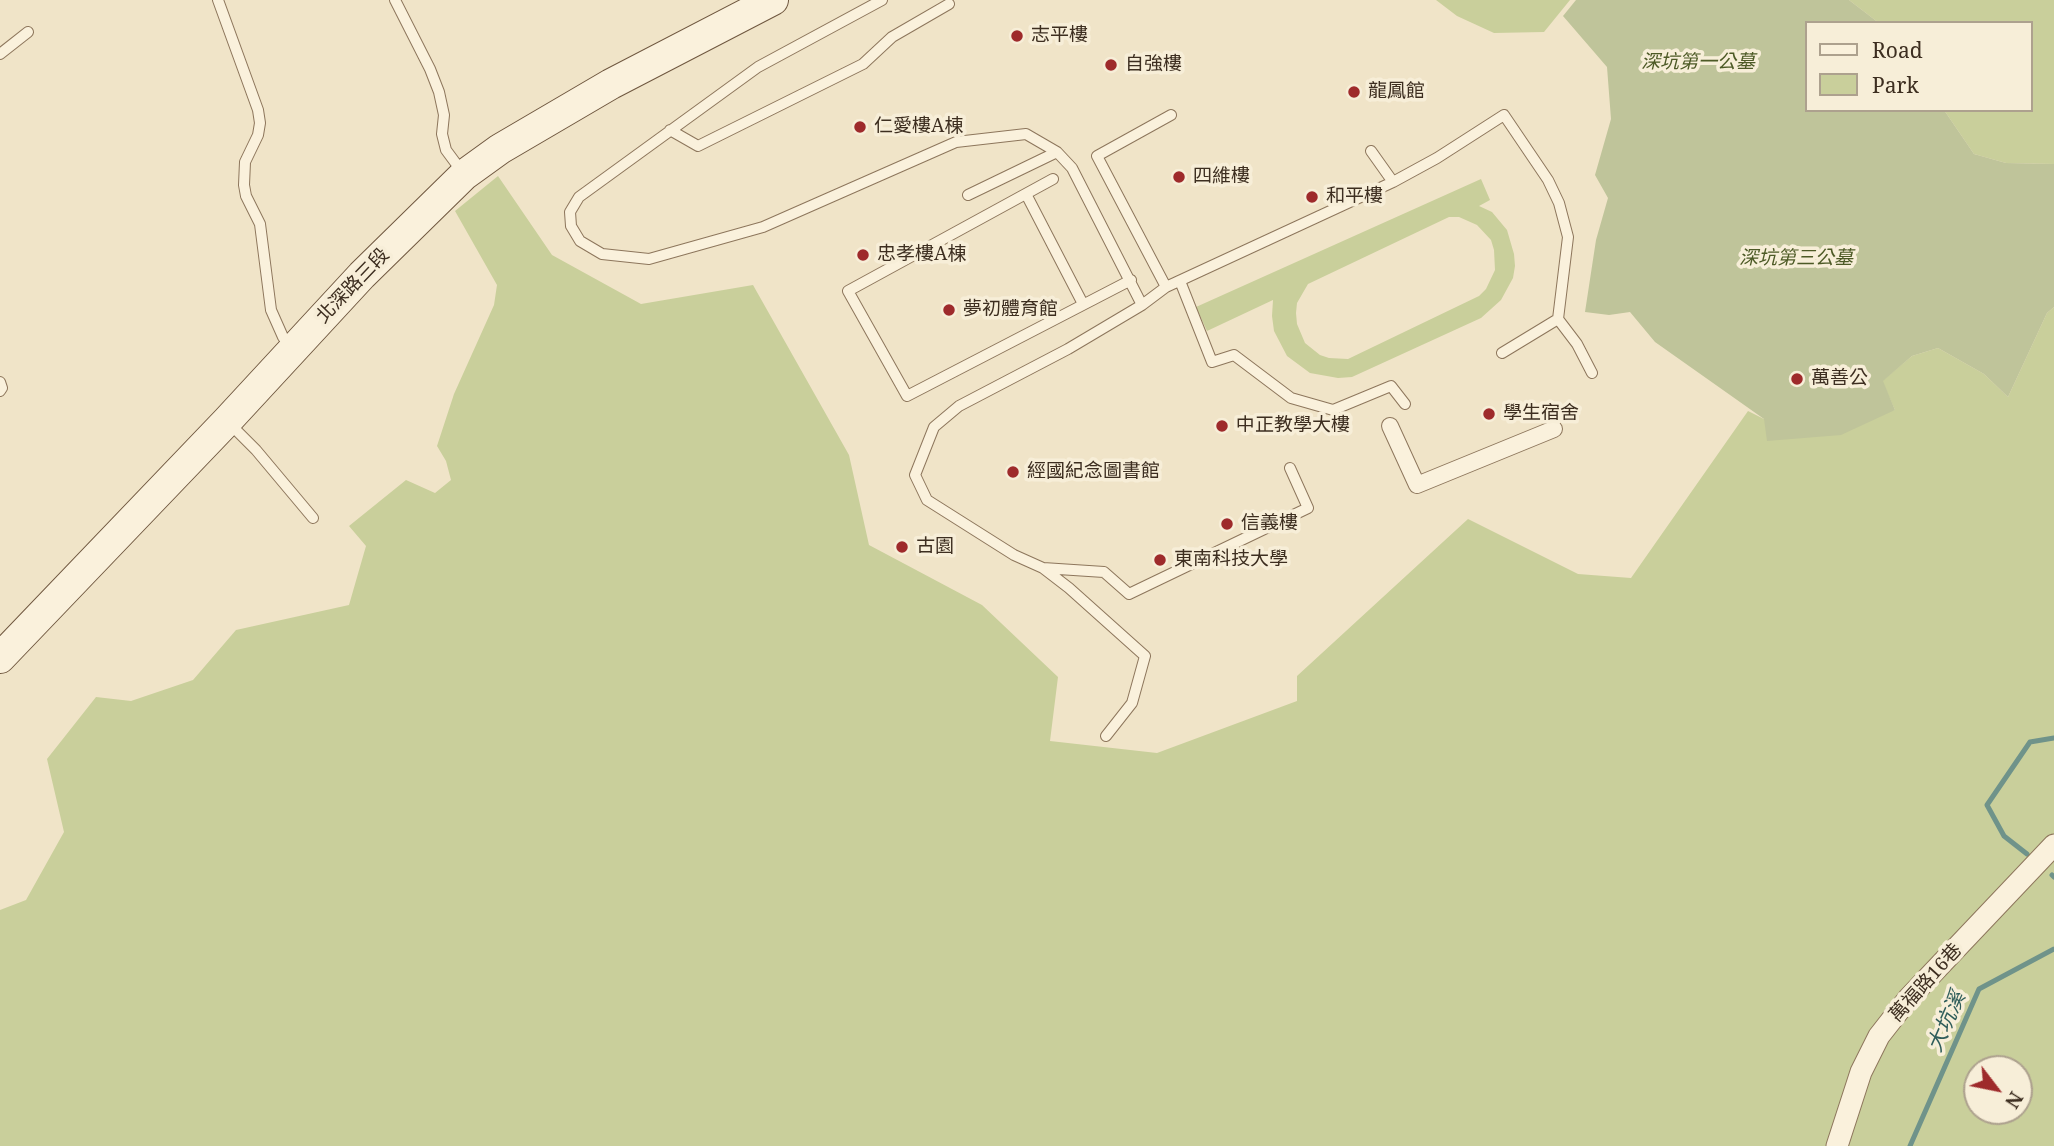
<!DOCTYPE html>
<html>
<head>
<meta charset="utf-8">
<style>
  body { margin:0 }
  #map { position:relative; width:2054px; height:1146px; overflow:hidden; background:#f0e4c8; font-family:"Noto Serif",serif }
  canvas { display:block }
  .legend { position:absolute; left:1805px; top:21px; width:228px; height:91px; box-sizing:border-box; background:#f7eed8; border:2px solid #ada18e; margin:0; padding:9px 12px; list-style:none; font-size:21px; color:#3d2e20 }
  .legend li { display:flex; align-items:center; gap:14px; height:35px }
  .legend b { width:35px; border:2px solid #ada18e }
  .north { position:absolute; left:1963px; top:1055px; width:70px; height:70px; box-sizing:border-box; background:#f7eed8; border:2px solid #ada18e; border-radius:50%; rotate:122deg; font-size:19px; font-weight:700; line-height:28px; text-align:center; color:#3d2e20 }
  .north::after { content:''; display:block; margin:auto; width:24px; height:32px; background:#9e2a2b; clip-path:polygon(50% 0,100% 100%,50% 72%,0 100%) }
</style>
</head>
<body>
<div id="map">
<canvas width="2054" height="1146"></canvas>
<ul class="legend">
<li><b style="height:9px;background:#faf1dc"></b>Road</li>
<li><b style="height:19px;background:#c9cf9b"></b>Park</li>
</ul>
<div class="north">N</div>
</div>
<script>
const ctx = document.querySelector('canvas').getContext('2d');
ctx.lineJoin = 'round';
function fill(path, color) { ctx.fillStyle = color; ctx.fill(path, 'evenodd'); }
const toPath = rows => new Path2D(rows.map(r => 'M' + r).join(''));
function stroke(path, color, width, dash) { ctx.strokeStyle = color; ctx.lineWidth = width; ctx.lineCap = dash ? 'butt' : 'round'; ctx.setLineDash(dash || []); ctx.stroke(path); }
function write(font, color, halo, rows, align = 'center') {
  ctx.font = font + ' "Noto Serif","Noto Sans TC",serif'; ctx.lineWidth = 7; ctx.setLineDash([]); ctx.textBaseline = 'middle'; ctx.strokeStyle = halo; ctx.fillStyle = color; for (const [text, x, y, turn = 0] of rows) {
    ctx.save(); ctx.translate(x, y); ctx.rotate((+turn || 0) * Math.PI / 180); ctx.textAlign = isNaN(turn) ? turn : align; if (halo) ctx.strokeText(text, 0, 0); ctx.fillText(text, 0, 0); ctx.restore();
  }
}
fill(toPath([
  [1436,0,1570,0,1544,32,1494,33,1457,16],
  [1849,0,2054,0,2054,164,2006,163,1974,154,1944,110,2031,110,2031,23,1879,23],
  [498,176,552,255,641,304,753,285,849,455,869,545,982,605,1058,677,1050,741,1157,753,1297,701,1297,676,1468,519,1578,574,1631,578,1748,411,1764,419,1895,410,1882,381,1912,356,1938,348,1984,374,2008,397,2047,313,2054,307,2054,1146,0,1146,0,910,26,900,64,832,47,759,96,697,131,701,193,680,236,630,349,605,366,546,349,526,406,480,435,493,451,480,446,461,437,446,454,394,494,305,497,285,455,211],
  [1977,1069,2019,1069,2019,1111,1977,1111],
  [1481,179,1490,200,1479,206,1492,212,1507,230,1514,254,1515,266,1513,278,1501,300,1481,318,1352,377,1338,378,1310,373,1287,356,1274,331,1272,316,1273,300,1207,331,1196,307],
  [1449,217,1459,217,1477,225,1491,240,1494,250,1495,270,1486,289,1479,296,1348,359,1329,358,1320,355,1305,343,1297,324,1296,313,1297,303,1308,284]
]), '#c9cf9b');
fill(toPath([
  [1576,0,1849,0,1879,23,1807,23,1807,110,1944,110,1974,154,2006,163,2054,164,2054,307,2047,313,2008,397,1984,374,1938,348,1912,356,1883,381,1895,410,1841,435,1767,441,1764,419,1655,342,1630,312,1609,315,1585,312,1596,240,1608,198,1595,175,1611,119,1607,67,1563,16]
]), '#bfc49a');
stroke(toPath([
  [2027,854,2004,836,1987,805,2030,742,2054,738],
  [2052,875,2054,877],
  [1910,1146,1979,989,2054,949]
]), '#6f938a', 5);
const service = toPath([
  [218,0,258,110,260,123,258,135,245,162,244,185,246,196,260,224,271,310,283,337,291,348],
  [395,0,430,69,439,92,444,115,442,134,446,150,463,173],
  [882,0,758,67,579,197,570,212,571,226,580,241,602,254,649,259,763,227,956,142,1026,134,1057,152,1072,168,1142,305,1068,349,959,406,934,427,915,475,927,500,1014,555,1043,568,1104,572,1129,594,1308,508,1290,468],
  [0,54,28,32],
  [670,130,698,146,863,64,892,37,949,4],
  [1371,151,1393,182],
  [1053,179,848,291,907,396,1131,280],
  [1026,194,1083,304],
  [968,195,1057,152],
  [1180,281,1212,362,1234,355,1291,398,1333,410,1391,386,1405,404],
  [1166,287,1097,156,1171,115],
  [1142,305,1166,287,1393,182,1437,158,1504,115,1548,180,1559,203,1568,237,1558,319,1577,344,1592,373],
  [1502,353,1558,319],
  [0,382,2,388,0,391],
  [229,423,256,450,313,518],
  [1043,568,1069,588,1145,656,1132,703,1106,736]
]);
const pedestrian = toPath([
  [1390,426,1417,485,1554,429]
]);
const minor = toPath([
  [1837,1146,1861,1072,1879,1036,1908,999,2054,845]
]);
const secondary = toPath([
  [0,658,227,421,362,275,464,175,500,149,611,84,773,0]
]);
stroke(service, '#8d765c', 12);
stroke(pedestrian, '#8d765c', 18);
stroke(minor, '#8d765c', 23);
stroke(secondary, '#6f573f', 32);
stroke(service, '#faf1dc', 10);
stroke(pedestrian, '#faf1dc', 16);
stroke(minor, '#faf1dc', 21);
stroke(secondary, '#faf1dc', 30);
for (const [x, y, r, color] of [
  [1017,36,7,"#9e2a2b"],
  [1111,65,7,"#9e2a2b"],
  [1354,92,7,"#9e2a2b"],
  [860,127,7,"#9e2a2b"],
  [1179,177,7,"#9e2a2b"],
  [1312,197,7,"#9e2a2b"],
  [863,255,7,"#9e2a2b"],
  [949,310,7,"#9e2a2b"],
  [1797,379,7,"#9e2a2b"],
  [1489,414,7,"#9e2a2b"],
  [1222,426,7,"#9e2a2b"],
  [1013,472,7,"#9e2a2b"],
  [1227,524,7,"#9e2a2b"],
  [902,547,7,"#9e2a2b"],
  [1160,560,7,"#9e2a2b"]
]) { const dot = new Path2D(); dot.arc(x, y, r, 0, 2 * Math.PI); ctx.fillStyle = color; ctx.fill(dot); stroke(dot, '#f7eed8', 2.5); }
write('19px', '#3d2e20', '#f7eed8', [
  ["志平樓",1031,36],
  ["自強樓",1125,65],
  ["龍鳳館",1368,92],
  ["仁愛樓A棟",874,127],
  ["四維樓",1193,177],
  ["和平樓",1326,197],
  ["忠孝樓A棟",877,255],
  ["夢初體育館",963,310],
  ["萬善公",1811,379],
  ["學生宿舍",1503,414],
  ["中正教學大樓",1236,426],
  ["經國紀念圖書館",1027,472],
  ["信義樓",1241,524],
  ["古園",916,547],
  ["東南科技大學",1174,560]
], 'left');
write('italic 19px', '#4d5a26', '#f7eed8', [
  ["深坑第一公墓",1698,63],
  ["深坑第三公墓",1796,259]
]);
write('19px', '#3d2e20', '#f7eed8', [
  ["北深路三段",353,286,-46],
  ["萬福路16巷",1926,983,-48]
]);
write('italic 21px', '#2f5d5a', '#f7eed8', [
  ["大坑溪",1947,1022,-66]
]);
</script>
</body>
</html>
